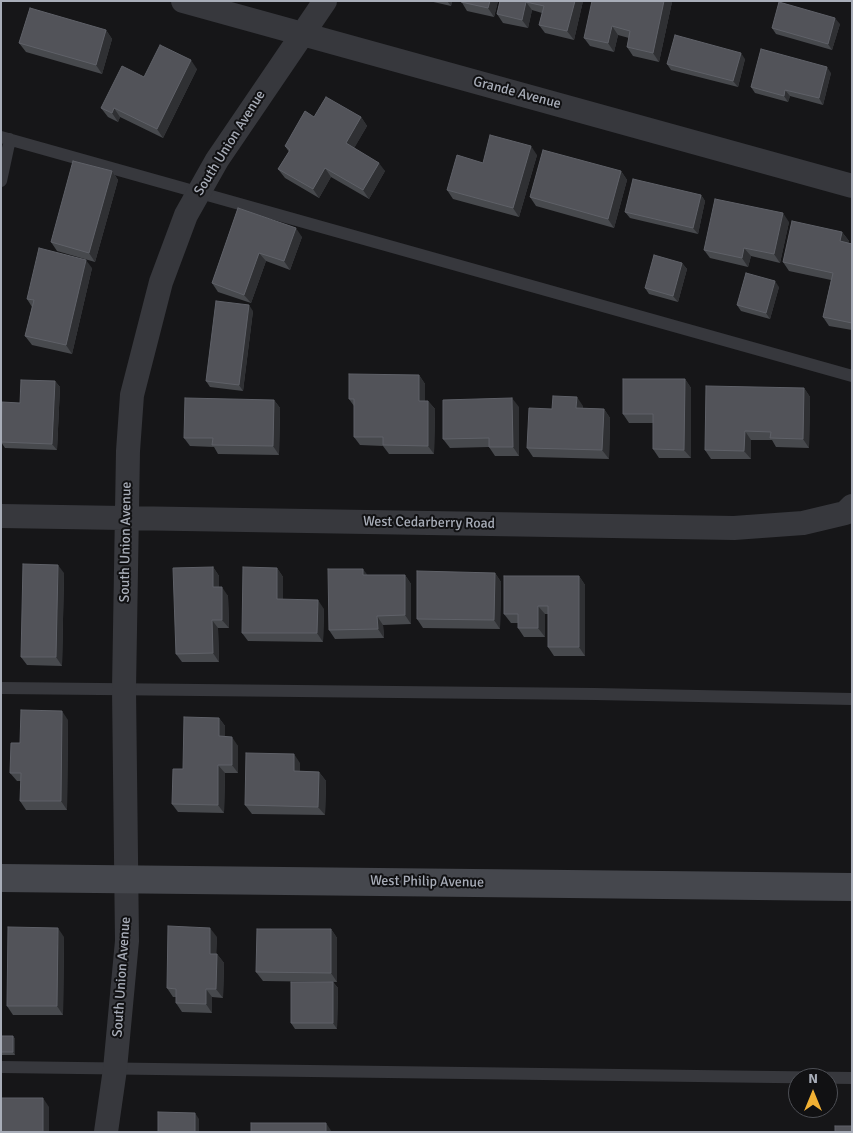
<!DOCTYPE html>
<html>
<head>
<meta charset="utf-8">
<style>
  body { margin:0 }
  #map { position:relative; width:853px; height:1133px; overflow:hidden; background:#161618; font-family:Signika,sans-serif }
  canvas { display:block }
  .frame { position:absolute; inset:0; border:2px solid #a8adb8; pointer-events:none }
  .north { position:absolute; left:788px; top:1068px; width:50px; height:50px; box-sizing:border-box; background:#111113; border:1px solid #4d4f55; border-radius:50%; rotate:0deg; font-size:14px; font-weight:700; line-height:20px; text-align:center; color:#a8adb8 }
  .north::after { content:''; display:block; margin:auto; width:18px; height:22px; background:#f2b134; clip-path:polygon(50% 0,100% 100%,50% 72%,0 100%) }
</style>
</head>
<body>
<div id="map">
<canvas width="853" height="1133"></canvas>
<div class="frame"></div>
<div class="north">N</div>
</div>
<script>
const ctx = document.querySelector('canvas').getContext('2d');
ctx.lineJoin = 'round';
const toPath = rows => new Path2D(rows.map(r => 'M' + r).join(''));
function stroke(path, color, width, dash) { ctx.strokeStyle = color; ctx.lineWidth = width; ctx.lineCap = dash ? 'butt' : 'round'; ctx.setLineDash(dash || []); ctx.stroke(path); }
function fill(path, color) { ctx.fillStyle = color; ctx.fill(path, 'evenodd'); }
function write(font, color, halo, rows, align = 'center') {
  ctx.font = font + ' Signika,sans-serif'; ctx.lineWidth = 4; ctx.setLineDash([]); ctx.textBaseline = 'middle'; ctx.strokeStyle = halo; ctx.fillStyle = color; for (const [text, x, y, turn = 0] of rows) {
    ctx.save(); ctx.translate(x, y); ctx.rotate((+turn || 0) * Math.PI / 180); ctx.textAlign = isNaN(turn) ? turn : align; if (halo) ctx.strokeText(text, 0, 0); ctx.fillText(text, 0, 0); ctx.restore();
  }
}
stroke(toPath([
  [1,137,852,376],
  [1,181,10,139],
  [1,688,595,694,852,699],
  [1,1067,852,1078]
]), '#37383d', 12);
stroke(toPath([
  [183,1,852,186],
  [1,516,734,528,803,523,845,513,852,506],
  [106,1132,115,1069,127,941,124,689,128,451,132,395,161,282,186,215,217,160,325,1]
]), '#37383d', 24);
stroke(toPath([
  [1,878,852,887]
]), '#45474d', 28);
fill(toPath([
  [429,1,452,1,451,6],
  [461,1,498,1,494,17,467,11],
  [500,1,583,1,574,40,545,33,539,25,542,13,532,10,528,28,503,23,497,14],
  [672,2,659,62,633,56,627,47,629,38,618,35,614,52,590,46,584,38],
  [840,24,832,50,776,34,772,28],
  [106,30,112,39,102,74,26,52,19,43],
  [745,59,738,87,671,70,667,64],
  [197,69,163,138,120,117,118,122,108,117,101,108,144,77],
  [831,73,823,105,790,96,788,102,755,93,751,87],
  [314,117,361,117,367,126,354,148,385,171,369,199,331,177,319,198,285,178,278,169,289,152,285,146],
  [537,155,519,217,453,199,447,190,483,163],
  [112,171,118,180,95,262,57,251,51,242],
  [621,171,627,180,614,228,536,206,530,197],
  [701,195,705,201,698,234,630,218,625,212],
  [238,208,302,237,290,270,266,261,251,303,218,292,212,283],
  [789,222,780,263,751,256,748,267,710,258,704,250],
  [842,232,849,241,848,243,852,244,852,330,829,326,823,317,831,280,789,271,783,262],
  [682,263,687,269,678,302,649,294,645,288],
  [92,268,72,354,32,345,25,336,32,307,27,299],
  [779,287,770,319,741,311,737,305],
  [253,311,243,391,210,387,206,381],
  [419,375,425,384,425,401,428,401,435,409,434,454,389,454,383,446,360,445,354,437,354,406,349,399],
  [685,379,691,388,691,458,659,458,653,449,653,423,629,423,623,414],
  [55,381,60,387,57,450,5,448,1,442,1,426,20,403],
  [804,388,810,397,809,448,776,447,772,440,751,440,751,459,711,459,705,450],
  [274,400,280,408,279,455,218,454,214,447,190,446,184,438],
  [583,406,583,408,604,409,610,418,609,459,533,457,527,448,552,409],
  [519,407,519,456,495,456,489,447,450,448,443,439],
  [213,567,219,576,219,587,228,596,229,628,218,628,219,662,182,662,176,654],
  [277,568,283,577,283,599,324,609,323,642,248,641,242,633],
  [64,573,62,666,27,665,21,657],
  [495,573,501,582,500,629,423,628,417,619],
  [367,575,405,575,411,584,411,624,383,625,384,638,335,639,329,630],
  [579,576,585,585,585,656,554,656,548,647,548,614,545,614,545,637,524,637,518,628,518,623,511,623,504,614],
  [219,718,225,726,225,737,238,746,238,773,225,773,224,813,178,812,172,804,183,769],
  [68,720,67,810,26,810,20,801,21,781,17,781,10,773,20,743],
  [300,763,300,771,319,772,326,781,325,815,252,814,245,805],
  [331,929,337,938,337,982,263,981,256,972],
  [64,937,63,1015,13,1015,7,1006],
  [217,937,216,954,217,954,224,963,223,998,212,997,212,1013,182,1012,176,1003,176,997,173,997,167,988],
  [333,982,338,988,337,1029,295,1029,291,1023],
  [1,1036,13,1036,15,1039,15,1055,1,1055]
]), '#47494d');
fill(toPath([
  [447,1,452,1,451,6],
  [490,1,498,1,494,17,488,8],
  [575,1,583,1,574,40,567,31],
  [664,1,671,1,672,2,659,62,653,53],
  [526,2,532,10,528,28,522,20],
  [835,18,840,24,832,50,828,44],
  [612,26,618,35,614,52,608,43],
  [106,30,112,39,102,74,96,65],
  [741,53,745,59,738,87,733,81],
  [191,60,197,69,163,138,157,129],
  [827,67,831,73,823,105,819,98],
  [785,90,790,96,788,102,784,96],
  [114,108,120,117,118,122,112,113],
  [361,117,367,126,352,152,346,143],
  [531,146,537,155,519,217,513,208],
  [379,163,385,171,369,199,363,190],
  [325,168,331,177,319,198,313,189],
  [112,171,118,180,95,262,89,253],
  [621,171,627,180,614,228,608,219],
  [701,195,705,201,698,234,693,228],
  [783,213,789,222,780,263,774,254],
  [296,228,302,237,290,270,284,261],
  [842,232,849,241,847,250,840,241],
  [744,248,751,256,748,267,742,258],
  [259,253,266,261,251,303,244,295],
  [86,260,92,268,72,354,66,345],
  [682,263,687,269,678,302,673,296],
  [775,281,779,287,770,319,766,313],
  [249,305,253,311,243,391,239,385],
  [419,375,425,384,425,409,419,401],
  [685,379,691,388,691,458,684,450],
  [55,381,60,387,57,450,52,444],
  [804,388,810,397,809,448,803,439],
  [577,397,583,406,582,417,576,408],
  [512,398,519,407,519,456,513,447],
  [274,400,280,408,279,455,273,446],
  [428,401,435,409,434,454,428,446],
  [604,409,610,418,609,459,602,450],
  [745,431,751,440,751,459,744,451],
  [58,565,64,573,62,666,56,657],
  [213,567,219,576,219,596,213,587],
  [277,568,283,577,283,608,277,599],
  [363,569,369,577,363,575],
  [495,573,501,582,500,629,494,620],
  [405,575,411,584,411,624,405,615],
  [579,576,585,585,585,656,579,647],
  [222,587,228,596,229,628,222,620],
  [318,600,324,609,323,642,317,633],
  [538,606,545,614,545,637,538,628],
  [377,616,383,625,384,638,378,629],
  [212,620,218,628,219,662,213,653],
  [62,711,68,720,67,810,61,801],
  [219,718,225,726,225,745,219,736],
  [232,737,238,746,238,773,232,765],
  [294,754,300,763,300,780,294,771],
  [218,765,225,773,224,813,218,805],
  [319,772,326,781,325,815,318,807],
  [58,928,64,937,63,1015,57,1006],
  [210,928,217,937,216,963,210,954],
  [331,929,337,938,337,982,331,973],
  [217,954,224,963,223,998,216,989],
  [333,982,338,988,337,1029,333,1023],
  [206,989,212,997,212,1013,206,1004],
  [13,1036,15,1039,15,1055,13,1052],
  [43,1098,49,1107,49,1132,43,1132],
  [195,1113,199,1119,199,1132,195,1132],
  [326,1123,332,1132,326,1132]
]), '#2f3033');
const building = toPath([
  [461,1,490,1,488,8,461,2,461,1],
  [500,1,575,1,567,31,539,25,544,6,526,2,522,20,497,14,500,1],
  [592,1,664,1,653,53,627,47,630,31,612,26,608,43,584,38,592,1],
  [779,2,835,18,828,44,772,28,779,2],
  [30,8,106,30,96,65,19,43,30,8],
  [675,35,741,53,733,81,667,64,675,35],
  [160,45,191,60,157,129,114,108,112,113,101,108,122,66,144,77,160,45],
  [761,49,827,67,819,98,785,90,784,96,751,87,761,49],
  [326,97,361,117,346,143,379,163,363,190,325,168,313,189,278,169,290,150,285,146,305,111,314,117,326,97],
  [490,135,531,146,513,208,447,190,457,155,483,163,490,135],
  [543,150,621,171,608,219,530,197,543,150],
  [73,161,112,171,89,253,51,242,73,161],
  [633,179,701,195,693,228,625,212,633,179],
  [715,199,783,213,774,254,744,248,742,258,704,250,715,199],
  [238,208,296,228,284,261,259,253,244,295,212,283,238,208],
  [792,221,842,232,840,241,852,244,852,323,823,317,833,273,783,262,792,221],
  [39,248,86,260,66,345,25,336,34,300,27,299,39,248],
  [654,255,682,263,673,296,645,288,654,255],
  [746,273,775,281,766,313,737,305,746,273],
  [216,301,249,305,239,385,206,381,216,301],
  [349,374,419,375,419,401,428,401,428,446,383,445,383,437,354,437,354,399,349,399,349,374],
  [623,379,685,379,684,450,653,449,653,414,623,414,623,379],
  [21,380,55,381,52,444,1,442,2,402,20,403,21,380],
  [706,386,804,388,803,439,770,438,771,432,745,431,744,451,705,450,706,386],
  [553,396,577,397,576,408,604,409,602,450,527,448,529,408,552,409,553,396],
  [185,398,274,400,273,446,212,445,213,438,184,438,185,398],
  [512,398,513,447,489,447,489,438,443,439,443,400,512,398],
  [23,564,58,565,56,657,21,657,23,564],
  [213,567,213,587,222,587,222,620,212,620,213,653,176,654,173,568,213,567],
  [243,567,277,568,277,599,318,600,317,633,242,633,243,567],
  [328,569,363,569,363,575,405,575,405,615,377,616,378,629,329,630,328,569],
  [417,571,495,573,494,620,417,619,417,571],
  [504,576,579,576,579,647,548,647,548,606,538,606,538,628,518,628,518,614,504,614,504,576],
  [21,710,62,711,61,801,20,801,21,773,10,773,11,743,20,743,21,710],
  [184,717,219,718,219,736,232,737,232,765,218,765,218,805,172,804,173,769,183,769,184,717],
  [246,753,294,754,294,771,319,772,318,807,245,805,246,753],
  [168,926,210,928,210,954,217,954,216,989,206,989,206,1004,176,1003,176,989,167,988,168,926],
  [8,927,58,928,57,1006,7,1006,8,927],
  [257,929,331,929,331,973,256,972,257,929],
  [291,982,333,982,333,1023,291,1023,291,982],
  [1,1036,13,1036,13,1052,1,1052,1,1036],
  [1,1098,43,1098,43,1132,1,1132,1,1098],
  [158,1112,195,1113,195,1132,158,1132,158,1112],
  [251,1123,326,1123,326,1132,251,1132,251,1123],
  [835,1126,852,1126,852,1132,835,1132,835,1126]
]);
fill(building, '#525359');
stroke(building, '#5f6168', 1);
write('14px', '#a8adb8', '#111113', [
  ["Grande Avenue",517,93,15],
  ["South Union Avenue",230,143,-58],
  ["West Cedarberry Road",429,523,1],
  ["South Union Avenue",126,542,-89],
  ["West Philip Avenue",427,882,1],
  ["South Union Avenue",122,977,-86]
]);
</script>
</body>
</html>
